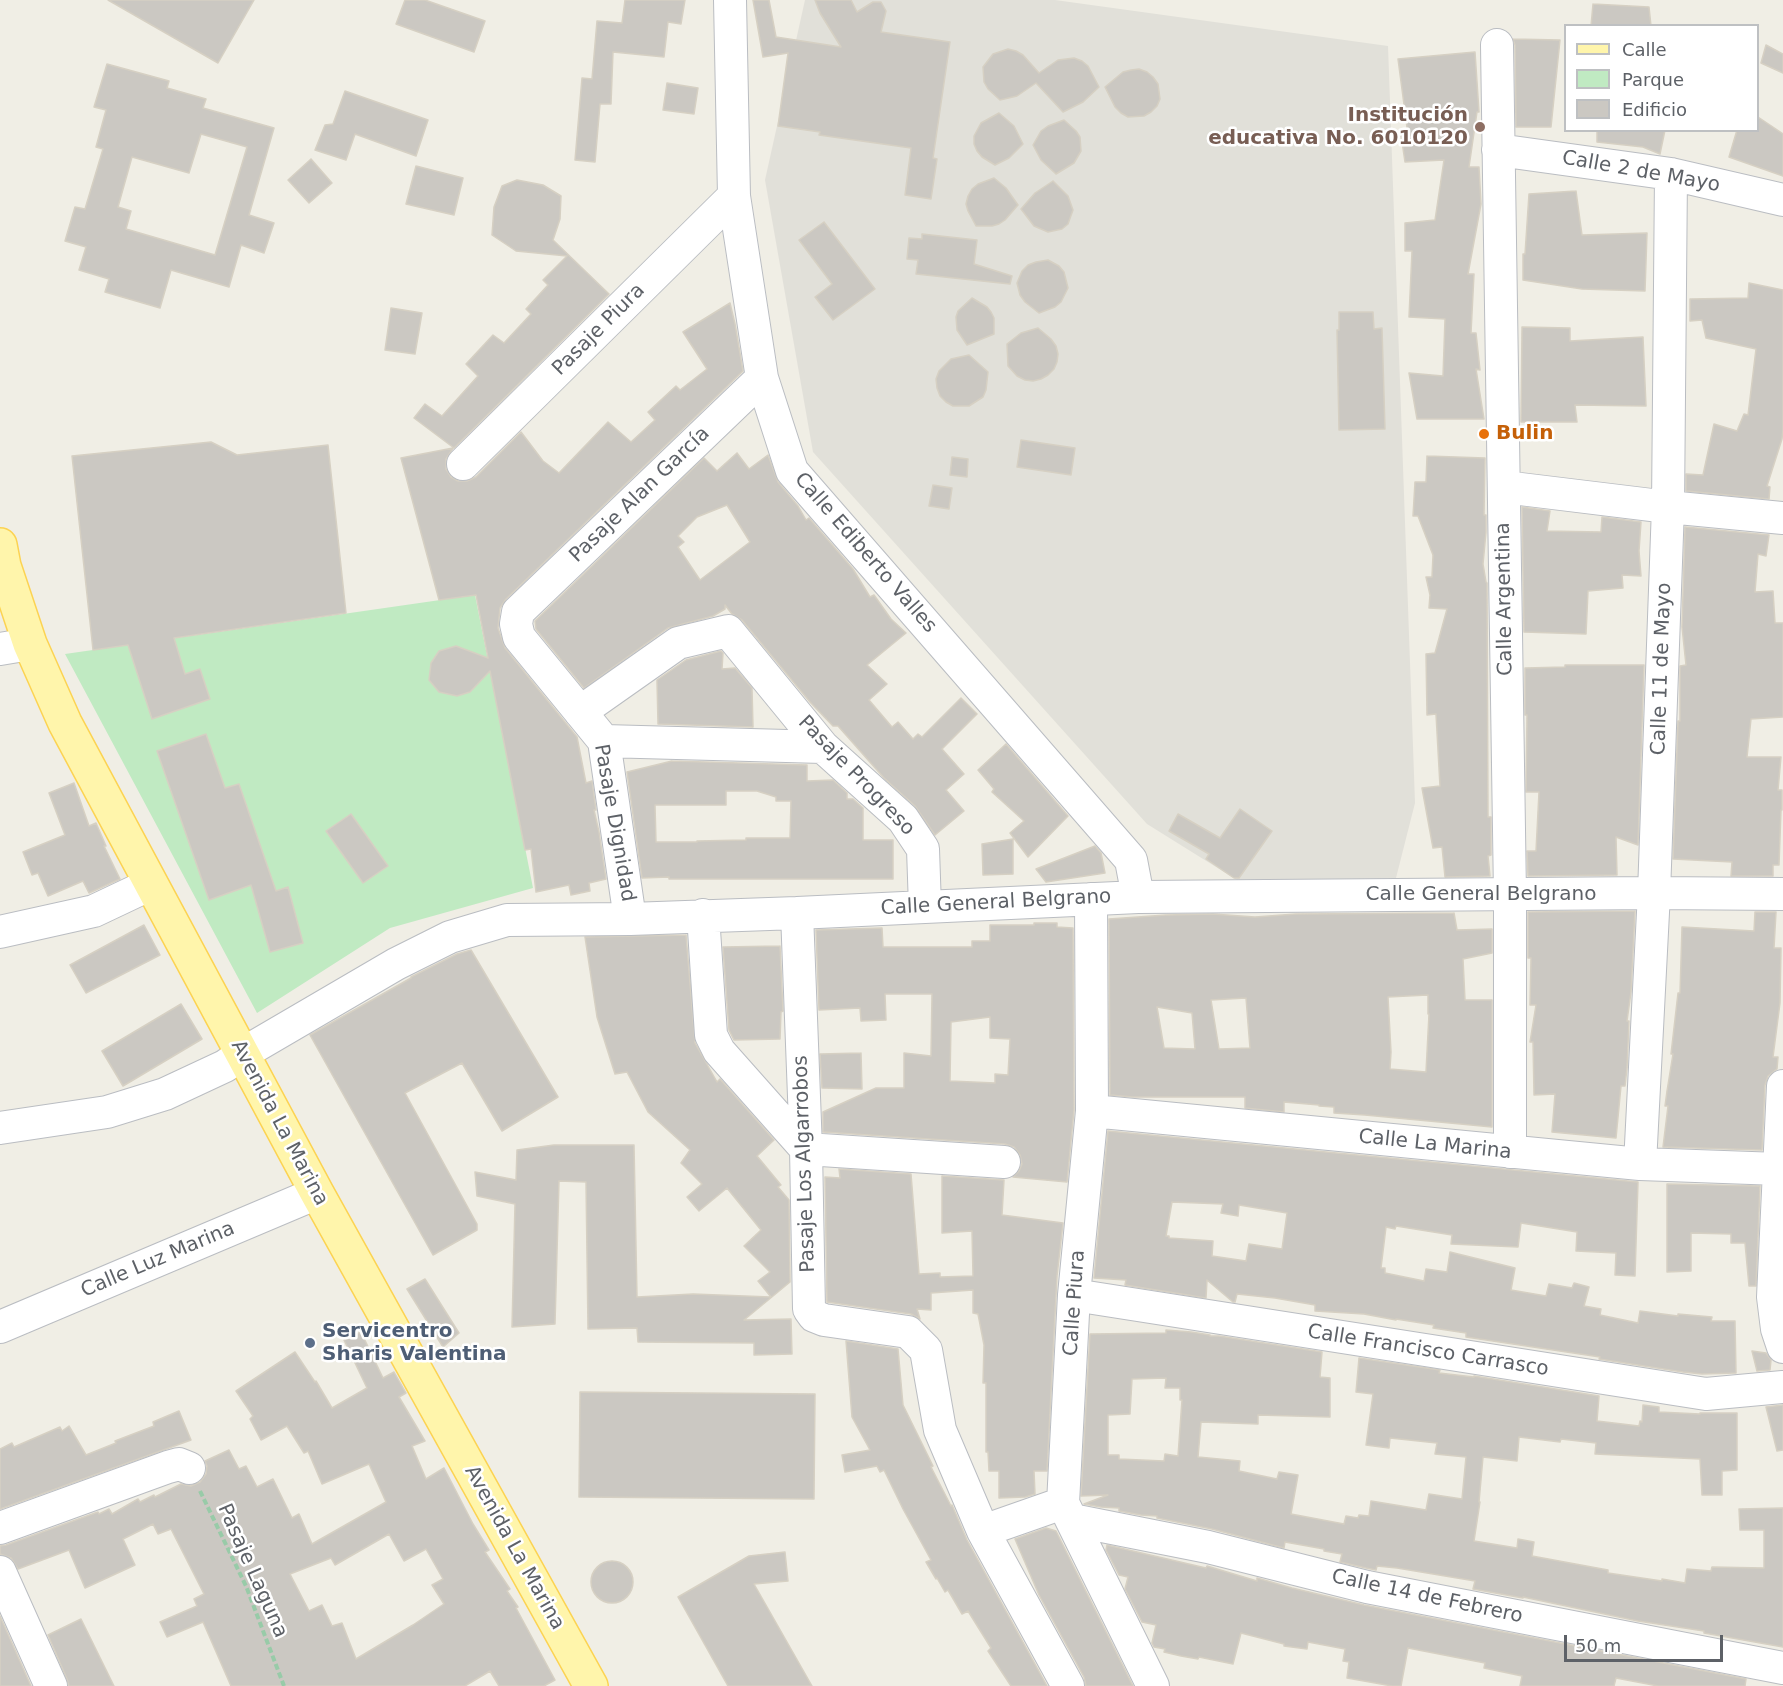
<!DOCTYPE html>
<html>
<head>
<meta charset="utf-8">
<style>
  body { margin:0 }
  #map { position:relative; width:1783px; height:1686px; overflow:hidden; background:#f0eee5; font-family:"DejaVu Sans",sans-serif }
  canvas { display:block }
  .legend { position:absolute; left:1564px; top:24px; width:195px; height:108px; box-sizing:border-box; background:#fff; border:2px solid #bec0c2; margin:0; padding:8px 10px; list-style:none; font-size:18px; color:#5d6167 }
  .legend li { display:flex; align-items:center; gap:12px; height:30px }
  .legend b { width:30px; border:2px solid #bec0c2 }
  .scale { position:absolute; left:1564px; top:1635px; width:159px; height:27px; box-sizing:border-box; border:3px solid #5d6167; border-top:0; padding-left:8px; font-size:18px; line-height:21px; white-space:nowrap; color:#5d6167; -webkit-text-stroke:4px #fff; paint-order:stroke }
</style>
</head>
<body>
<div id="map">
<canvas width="1783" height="1686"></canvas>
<ul class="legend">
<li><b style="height:8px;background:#fff5ab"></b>Calle</li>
<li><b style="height:16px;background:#c0eac2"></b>Parque</li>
<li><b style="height:16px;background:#cbc8c2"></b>Edificio</li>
</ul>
<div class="scale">50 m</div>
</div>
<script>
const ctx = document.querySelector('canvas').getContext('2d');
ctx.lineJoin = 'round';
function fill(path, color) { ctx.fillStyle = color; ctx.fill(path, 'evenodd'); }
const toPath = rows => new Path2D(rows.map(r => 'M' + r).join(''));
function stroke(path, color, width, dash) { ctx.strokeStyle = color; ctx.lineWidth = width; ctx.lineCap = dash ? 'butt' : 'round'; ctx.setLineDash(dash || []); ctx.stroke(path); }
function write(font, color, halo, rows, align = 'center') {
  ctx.font = font + ' "DejaVu Sans",sans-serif'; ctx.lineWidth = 5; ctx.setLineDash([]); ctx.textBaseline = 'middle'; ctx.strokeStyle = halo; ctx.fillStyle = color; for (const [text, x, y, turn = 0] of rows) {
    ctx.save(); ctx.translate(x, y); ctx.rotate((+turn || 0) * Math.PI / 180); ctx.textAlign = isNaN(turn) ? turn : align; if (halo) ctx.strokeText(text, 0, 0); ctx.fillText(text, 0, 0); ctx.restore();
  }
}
fill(toPath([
  [805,0,1055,0,1388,46,1415,803,1396,878,1240,882,1147,824,813,452,765,180]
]), '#e1e0d9');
fill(toPath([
  [475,595,533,888,390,928,257,1013,65,654]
]), '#c0eac2');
const building = toPath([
  [108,0,254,0,218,63,108,0],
  [405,0,425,0,485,21,474,52,396,24,405,0],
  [625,0,685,0,681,24,668,22,664,57,613,52,611,104,600,104,595,162,575,160,582,78,592,79,597,21,622,23,625,0],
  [753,0,769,0,776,37,841,47,820,13,815,0,851,0,857,12,873,2,881,2,886,11,881,32,950,42,933,158,937,159,931,199,905,195,911,148,819,135,820,132,778,126,788,53,763,57,753,0],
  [1593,4,1649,7,1651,26,1591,26,1593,4],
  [1513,39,1560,40,1551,127,1516,127,1515,45,1513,39],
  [1766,45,1783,54,1783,73,1761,63,1766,45],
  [1008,49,1016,51,1023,55,1039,73,1058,60,1074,58,1082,61,1088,66,1099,87,1083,102,1063,112,1036,83,1017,96,1000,100,988,89,984,82,983,67,993,54,1008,49],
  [1475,52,1479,112,1477,112,1469,167,1479,167,1481,204,1468,274,1474,274,1471,333,1476,333,1480,370,1476,369,1484,419,1417,419,1409,373,1443,376,1445,319,1409,317,1412,251,1405,251,1405,223,1435,220,1444,160,1405,162,1401,135,1408,135,1398,59,1475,52],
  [107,64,169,81,167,88,206,99,203,108,274,128,249,215,274,223,264,253,241,245,229,287,171,270,160,308,105,292,109,279,79,270,86,247,65,241,75,207,85,209,103,149,96,147,106,110,94,107,107,64],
  [201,134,247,147,215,255,126,229,131,211,118,207,132,157,189,173,201,134],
  [1139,69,1147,72,1153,77,1158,84,1160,99,1157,106,1151,112,1144,116,1128,117,1121,113,1115,107,1105,87,1123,72,1131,70,1139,69],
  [667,83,698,88,694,114,663,110,667,83],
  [345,91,428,120,416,156,355,134,346,160,315,150,325,125,333,124,345,91],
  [999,113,1014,126,1023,144,1009,158,995,165,982,157,977,151,974,144,974,136,981,123,999,113],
  [1758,117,1783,134,1783,176,1729,157,1737,130,1758,130,1758,117],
  [1064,120,1076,131,1080,137,1081,151,1074,163,1056,174,1041,160,1033,145,1041,131,1048,126,1064,120],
  [1597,130,1665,130,1660,154,1643,147,1597,142,1597,130],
  [311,159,332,183,309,203,288,180,311,159],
  [416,166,463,178,454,215,406,204,416,166],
  [994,178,1006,188,1018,205,1005,220,999,224,992,226,976,226,968,211,966,204,968,196,972,189,978,184,994,178],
  [517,180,543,185,561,196,560,219,553,240,609,294,454,448,414,418,425,404,442,416,478,376,466,364,493,335,504,343,531,314,526,309,548,285,543,280,567,256,516,251,492,235,494,207,502,186,517,180],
  [1053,181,1068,196,1073,210,1068,224,1062,229,1048,232,1034,226,1021,209,1035,193,1053,181],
  [1576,191,1582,235,1647,233,1645,291,1582,289,1523,280,1523,254,1525,254,1529,194,1576,191],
  [824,222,875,289,833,320,815,297,832,284,799,240,824,222],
  [922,234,977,240,974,264,1012,276,1010,284,916,274,918,260,907,259,909,238,922,239,922,234],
  [1048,260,1059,266,1064,272,1068,288,1061,302,1055,307,1039,313,1025,302,1020,295,1017,283,1022,271,1028,265,1036,262,1048,260],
  [1749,283,1783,290,1783,430,1782,439,1767,486,1770,487,1769,499,1686,491,1686,474,1703,475,1714,424,1737,431,1744,414,1748,415,1756,349,1706,338,1702,320,1690,321,1690,299,1748,298,1749,283],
  [972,298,987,307,991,312,994,318,994,334,967,345,957,330,956,317,958,311,972,298],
  [730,303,735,324,743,371,506,599,500,608,498,628,505,648,577,737,586,783,592,781,596,810,594,810,599,832,606,879,589,883,590,891,571,895,569,885,536,892,531,849,525,850,490,671,470,692,457,696,439,692,429,680,431,663,439,651,456,646,488,658,476,595,439,600,401,458,453,448,446,459,446,469,451,477,458,481,467,481,476,477,521,432,543,461,559,473,608,422,631,442,655,420,648,412,676,386,680,390,707,369,683,332,730,303],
  [391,308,422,313,415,354,385,350,391,308],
  [1339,312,1373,312,1374,329,1382,328,1385,429,1339,430,1337,330,1339,330,1339,312],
  [1522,327,1570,328,1570,341,1643,337,1646,406,1575,405,1577,422,1521,422,1522,327],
  [1038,328,1051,339,1056,346,1058,354,1057,362,1054,369,1048,375,1041,379,1033,381,1025,380,1017,376,1008,366,1007,344,1021,333,1038,328],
  [969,355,988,372,986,390,983,397,969,406,953,406,946,402,940,396,937,388,936,379,939,371,951,359,969,355],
  [1021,440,1075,448,1071,475,1017,467,1021,440],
  [211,442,237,455,328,445,346,613,174,638,185,674,200,669,210,699,152,719,128,645,93,650,72,456,211,442],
  [737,453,749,469,768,455,778,482,798,506,806,520,809,518,853,569,870,597,874,595,891,619,906,633,867,665,887,684,869,700,892,727,898,722,913,739,918,734,922,737,961,698,977,714,942,749,964,774,946,790,964,811,935,835,915,806,884,778,838,726,833,726,810,702,742,620,732,614,725,605,725,609,713,616,668,628,584,688,536,629,535,621,704,458,717,471,737,453],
  [727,505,750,542,700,580,678,547,684,542,678,536,697,517,727,505],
  [1427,456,1485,458,1484,515,1486,515,1486,532,1483,564,1486,582,1487,583,1488,817,1491,817,1491,855,1488,856,1490,876,1445,877,1442,847,1433,848,1422,788,1440,786,1436,714,1427,715,1426,654,1435,653,1447,609,1429,608,1430,595,1426,577,1432,577,1433,555,1418,516,1413,516,1415,482,1426,482,1427,456],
  [952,457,968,459,967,477,950,475,952,457],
  [933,485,952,488,949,509,929,506,933,485],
  [1522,507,1550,511,1547,531,1601,532,1602,517,1641,522,1639,551,1641,576,1622,575,1623,588,1588,591,1586,634,1524,632,1522,507],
  [1685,527,1769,535,1766,556,1758,554,1755,592,1773,591,1775,623,1783,623,1783,717,1751,719,1747,757,1781,757,1778,790,1782,790,1782,810,1781,810,1779,865,1773,865,1773,876,1731,876,1732,862,1673,859,1678,721,1680,721,1680,666,1686,665,1682,627,1685,527],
  [721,651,723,653,722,669,735,668,752,688,753,727,658,724,657,680,686,660,721,651],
  [1565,665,1644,665,1638,845,1616,837,1617,875,1528,876,1527,851,1536,851,1539,792,1526,792,1527,715,1525,715,1525,668,1565,667,1565,665],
  [206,734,225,788,239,784,276,891,288,887,303,943,270,952,251,885,209,900,157,751,206,734],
  [1006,744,1068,816,1028,857,1010,833,1024,821,992,792,994,789,978,770,1006,744],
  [672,761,807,765,807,781,833,780,847,793,847,799,853,799,863,808,863,840,893,840,893,879,669,879,669,877,642,878,627,772,672,761],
  [726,791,757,791,776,797,776,801,791,801,790,838,746,838,746,840,697,841,697,842,656,842,655,805,726,805,726,791],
  [74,783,89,826,96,823,106,846,104,846,120,879,89,893,83,881,48,896,38,873,32,875,23,852,65,835,49,793,74,783],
  [1240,809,1272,831,1239,878,1234,878,1206,859,1209,854,1169,831,1178,814,1220,838,1240,809],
  [351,814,388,866,363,883,326,831,351,814],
  [1013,839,1013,874,983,875,982,844,1013,839],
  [1095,846,1101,853,1105,873,1046,882,1036,869,1095,846],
  [1635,911,1631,992,1627,1021,1629,1021,1627,1068,1625,1086,1621,1086,1616,1138,1552,1132,1555,1094,1534,1095,1533,1042,1530,1042,1536,1005,1530,1005,1531,958,1528,958,1528,912,1635,911],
  [1755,912,1776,912,1774,948,1781,948,1780,1003,1773,1057,1778,1057,1777,1069,1768,1076,1765,1085,1762,1150,1663,1147,1668,1106,1665,1106,1667,1091,1673,1054,1671,1054,1678,993,1680,993,1682,927,1754,931,1755,912],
  [1454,913,1457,930,1492,929,1492,953,1463,959,1465,1000,1492,1000,1492,1127,1365,1115,1334,1113,1334,1107,1319,1106,1319,1105,1284,1102,1284,1112,1245,1108,1245,1097,1133,1097,1110,1095,1109,919,1166,915,1213,914,1255,917,1296,914,1454,913],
  [1428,995,1428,1014,1429,1014,1426,1072,1390,1069,1391,1052,1388,997,1428,995],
  [1246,998,1250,1048,1219,1049,1211,1000,1246,998],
  [1157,1007,1192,1013,1195,1049,1164,1048,1157,1007],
  [1034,923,1057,923,1057,927,1073,928,1074,1110,1067,1182,1013,1177,1019,1171,1022,1164,1020,1155,1014,1147,1005,1144,823,1132,823,1112,876,1088,904,1088,904,1053,931,1056,932,994,885,994,886,1020,861,1021,860,1008,819,1010,816,930,882,928,883,947,972,947,972,941,990,941,990,925,1034,925,1034,923],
  [990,1017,990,1038,1010,1039,1008,1075,995,1074,995,1083,950,1081,951,1022,990,1017],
  [144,925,160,955,86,993,70,965,144,925],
  [686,935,695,1043,717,1082,720,1079,774,1140,757,1156,781,1185,778,1187,789,1200,790,1282,744,1320,791,1319,792,1354,754,1355,754,1343,638,1342,637,1328,588,1329,586,1182,559,1181,555,1324,512,1327,515,1204,477,1196,475,1172,516,1180,517,1150,554,1145,634,1145,637,1297,693,1294,771,1297,758,1281,770,1272,744,1246,761,1230,727,1188,699,1211,687,1197,702,1184,681,1163,690,1150,648,1112,627,1072,615,1074,597,1017,585,937,686,935],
  [780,946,783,1011,781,1012,780,1039,734,1040,729,1030,723,947,780,946],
  [471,950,558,1097,502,1131,462,1063,405,1093,477,1224,477,1230,433,1255,310,1035,411,978,411,977,457,954,471,950],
  [181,1004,202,1039,123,1086,102,1051,181,1004],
  [861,1053,862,1089,822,1088,820,1054,861,1053],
  [1108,1131,1638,1182,1635,1276,1615,1275,1616,1253,1576,1251,1577,1232,1521,1223,1518,1247,1451,1244,1452,1235,1396,1226,1395,1229,1386,1227,1381,1268,1385,1268,1385,1273,1424,1281,1426,1269,1447,1272,1450,1252,1515,1268,1511,1290,1546,1296,1549,1284,1572,1288,1574,1283,1589,1287,1584,1306,1601,1309,1600,1315,1638,1323,1640,1311,1678,1316,1678,1314,1712,1317,1711,1321,1735,1321,1736,1373,1702,1374,1683,1372,1599,1359,1600,1357,1466,1337,1466,1333,1433,1328,1434,1325,1396,1319,1396,1320,1364,1314,1315,1311,1315,1305,1275,1298,1237,1294,1235,1302,1233,1302,1207,1280,1206,1298,1125,1285,1126,1280,1094,1278,1108,1131],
  [1172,1202,1223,1204,1221,1213,1238,1216,1239,1205,1287,1213,1282,1249,1249,1244,1246,1261,1212,1256,1213,1241,1169,1238,1169,1236,1166,1236,1172,1202],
  [839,1169,911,1174,919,1274,940,1273,940,1277,973,1276,972,1231,942,1233,942,1176,1004,1180,1002,1215,1063,1223,1057,1276,1047,1471,1034,1471,1035,1494,1025,1497,999,1498,999,1471,989,1471,988,1452,986,1452,986,1383,983,1383,984,1345,978,1314,973,1313,973,1290,931,1293,931,1310,917,1309,920,1319,911,1314,827,1302,825,1177,840,1178,839,1169],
  [1667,1184,1760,1186,1756,1286,1749,1286,1745,1243,1731,1243,1731,1234,1691,1233,1691,1271,1667,1272,1667,1184],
  [425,1279,459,1333,443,1347,407,1289,425,1279],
  [1166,1330,1191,1332,1210,1335,1210,1336,1219,1336,1322,1352,1320,1377,1330,1378,1330,1417,1258,1415,1258,1424,1201,1422,1198,1457,1240,1461,1239,1471,1277,1479,1279,1472,1298,1475,1291,1514,1344,1524,1346,1516,1358,1518,1359,1515,1369,1516,1371,1501,1426,1510,1429,1494,1462,1499,1466,1457,1435,1454,1437,1443,1390,1438,1389,1448,1366,1445,1373,1394,1356,1392,1359,1358,1440,1370,1439,1373,1474,1377,1474,1376,1599,1396,1597,1421,1639,1426,1640,1421,1642,1422,1643,1405,1659,1407,1659,1412,1700,1414,1700,1413,1737,1413,1737,1470,1722,1471,1722,1495,1702,1495,1700,1459,1595,1454,1596,1443,1561,1439,1560,1442,1519,1437,1517,1461,1483,1457,1479,1502,1480,1502,1474,1541,1517,1548,1518,1539,1534,1542,1532,1556,1608,1570,1608,1573,1662,1581,1662,1579,1685,1583,1687,1569,1711,1571,1712,1567,1764,1568,1764,1530,1740,1530,1739,1509,1783,1508,1783,1647,1704,1633,1704,1631,1638,1621,1523,1597,1523,1598,1473,1589,1475,1581,1397,1568,1377,1566,1376,1570,1366,1568,1340,1562,1342,1554,1324,1551,1324,1549,1285,1542,1284,1548,1212,1529,1157,1518,1157,1516,1141,1515,1119,1511,1119,1508,1101,1507,1084,1504,1108,1495,1081,1496,1090,1334,1166,1333,1166,1330],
  [1166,1378,1165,1388,1180,1388,1180,1400,1182,1400,1178,1456,1165,1454,1164,1461,1119,1459,1119,1455,1108,1455,1108,1415,1130,1414,1132,1379,1166,1378],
  [361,1332,383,1378,394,1372,406,1393,399,1397,425,1441,412,1446,426,1479,444,1468,473,1524,489,1550,485,1552,510,1589,507,1591,518,1607,516,1608,555,1680,544,1686,499,1686,490,1671,465,1686,231,1686,203,1622,167,1637,160,1622,197,1606,194,1599,204,1594,171,1529,158,1534,153,1524,123,1539,135,1565,85,1588,69,1550,18,1569,11,1558,0,1554,0,1546,6,1545,98,1512,99,1514,109,1509,112,1514,138,1499,140,1502,154,1495,155,1497,181,1484,191,1486,200,1482,206,1474,207,1466,205,1461,229,1450,239,1469,246,1466,257,1487,273,1479,292,1518,299,1514,312,1544,386,1502,369,1464,322,1484,308,1451,304,1453,287,1426,261,1440,250,1419,253,1416,236,1391,295,1352,315,1382,316,1381,332,1408,367,1388,344,1340,361,1332],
  [389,1534,404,1561,426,1549,443,1579,432,1585,444,1604,413,1625,356,1659,342,1623,332,1626,322,1605,309,1611,290,1574,331,1558,335,1565,389,1534],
  [846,1341,898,1349,903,1405,933,1466,931,1467,951,1506,952,1505,967,1540,1047,1686,1011,1686,988,1651,991,1648,968,1611,962,1614,948,1590,945,1592,937,1578,936,1579,926,1562,931,1560,903,1509,884,1470,880,1472,877,1466,845,1472,842,1455,870,1450,852,1417,846,1341],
  [1752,1351,1766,1353,1771,1360,1770,1370,1757,1371,1752,1351],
  [580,1392,815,1394,814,1499,579,1497,580,1392],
  [1783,1405,1783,1450,1777,1451,1766,1407,1783,1405],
  [179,1411,191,1440,0,1509,0,1449,12,1443,14,1447,60,1427,62,1431,69,1426,86,1455,116,1443,115,1441,154,1426,153,1422,179,1411],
  [1046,1528,1056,1531,1133,1686,1086,1686,1084,1677,1039,1595,1015,1539,1046,1528],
  [1107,1545,1206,1568,1207,1566,1257,1581,1257,1578,1292,1588,1364,1605,1746,1679,1745,1686,1658,1686,1616,1678,1614,1686,1520,1686,1522,1676,1484,1668,1485,1663,1408,1648,1401,1686,1392,1686,1347,1678,1349,1662,1343,1661,1345,1649,1308,1642,1307,1649,1284,1646,1284,1644,1241,1633,1233,1664,1199,1657,1198,1659,1181,1656,1164,1652,1165,1649,1154,1647,1152,1643,1156,1625,1142,1622,1125,1589,1128,1577,1119,1575,1106,1550,1107,1545],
  [785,1552,788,1581,754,1584,812,1686,728,1686,678,1597,749,1556,785,1552],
  '591 1582a21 21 0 1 1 42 0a21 21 0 1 1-42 0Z',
  [0,1616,31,1686,0,1686,0,1616],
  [81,1619,114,1686,69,1686,67,1679,48,1635,81,1619]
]);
fill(building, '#cbc8c2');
stroke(building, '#d6d0c3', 1.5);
const minor = toPath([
  [730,0,734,196,762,378,792,471,1131,860,1138,897],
  [1497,45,1510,895,1510,1152],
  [1498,150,1671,174,1783,200],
  [463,464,734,196],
  [1504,487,1668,507,1783,518],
  [0,649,30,644],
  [580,712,678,643,728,631,823,747,903,819,923,849,925,907],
  [604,741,823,747],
  [1091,899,1092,1111,1074,1295,1063,1503,1153,1686],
  [797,913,806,1149,809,1309,814,1316,824,1320,908,1332,926,1350,940,1430,983,1531,1068,1686],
  [703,915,711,1035,719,1051,806,1149,1004,1162],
  [630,919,604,741,519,637,516,624,518,612,762,378],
  [0,932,94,911,151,884],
  [1783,1086,1773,1297,1777,1329,1783,1347],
  [1092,1111,1640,1164,1779,1169],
  [0,1128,107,1112,165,1094,225,1066,242,1054,396,964,450,937,507,920,630,919,797,913,1138,897,1654,893,1783,894],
  [1640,1164,1654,893,1668,507,1671,174],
  [1074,1295,1706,1394,1783,1387],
  [0,1327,317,1193],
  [1072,1520,1208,1547,1367,1587,1783,1668],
  [0,1528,168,1467,179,1464,189,1468],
  [983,1531,1063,1503],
  [0,1572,51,1686]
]);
const major = toPath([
  [0,545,4,566,30,644,65,723,317,1193,591,1686]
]);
stroke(minor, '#babdc2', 34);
stroke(major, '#fcd352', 36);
stroke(toPath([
  [200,1491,246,1586,284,1686]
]), '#98cba8', 4, [6, 3]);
stroke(minor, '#fff', 32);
stroke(major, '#fff5ab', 33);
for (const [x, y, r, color] of [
  [1480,127,6,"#8d6e63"],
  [1484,434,6,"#e8710a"],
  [310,1343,6,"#5c6f8a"]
]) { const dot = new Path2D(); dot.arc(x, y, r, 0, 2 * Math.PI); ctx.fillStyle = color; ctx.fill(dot); stroke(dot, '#fff', 2); }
write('bold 20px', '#785e54', '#fff', [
  ["Institución",1468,116],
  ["educativa No. 6010120",1468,139]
], 'right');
write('20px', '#5d6167', '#fff', [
  ["Calle 2 de Mayo",1641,172,10],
  ["Pasaje Piura",599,330,-45],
  ["Pasaje Alan García",640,495,-44],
  ["Calle Ediberto Valles",865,553,49],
  ["Calle Argentina",1505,599,-91],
  ["Calle 11 de Mayo",1662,669,-88],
  ["Pasaje Progreso",856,776,46],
  ["Pasaje Dignidad",614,823,80],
  ["Calle General Belgrano",1481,895],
  ["Calle General Belgrano",996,903,-3],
  ["Avenida La Marina",279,1123,62],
  ["Calle La Marina",1435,1145,6],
  ["Pasaje Los Algarrobos",805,1164,-92],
  ["Calle Luz Marina",158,1260,-23],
  ["Calle Piura",1075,1303,-86],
  ["Calle Francisco Carrasco",1428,1351,9],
  ["Avenida La Marina",514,1548,61],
  ["Pasaje Laguna",252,1571,66],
  ["Calle 14 de Febrero",1427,1597,12]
]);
write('bold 20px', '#c56008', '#fff', [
  ["Bulin",1496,434]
], 'left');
write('bold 20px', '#4e5e75', '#fff', [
  ["Servicentro",322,1332],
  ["Sharis Valentina",322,1355]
], 'left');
</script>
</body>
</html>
